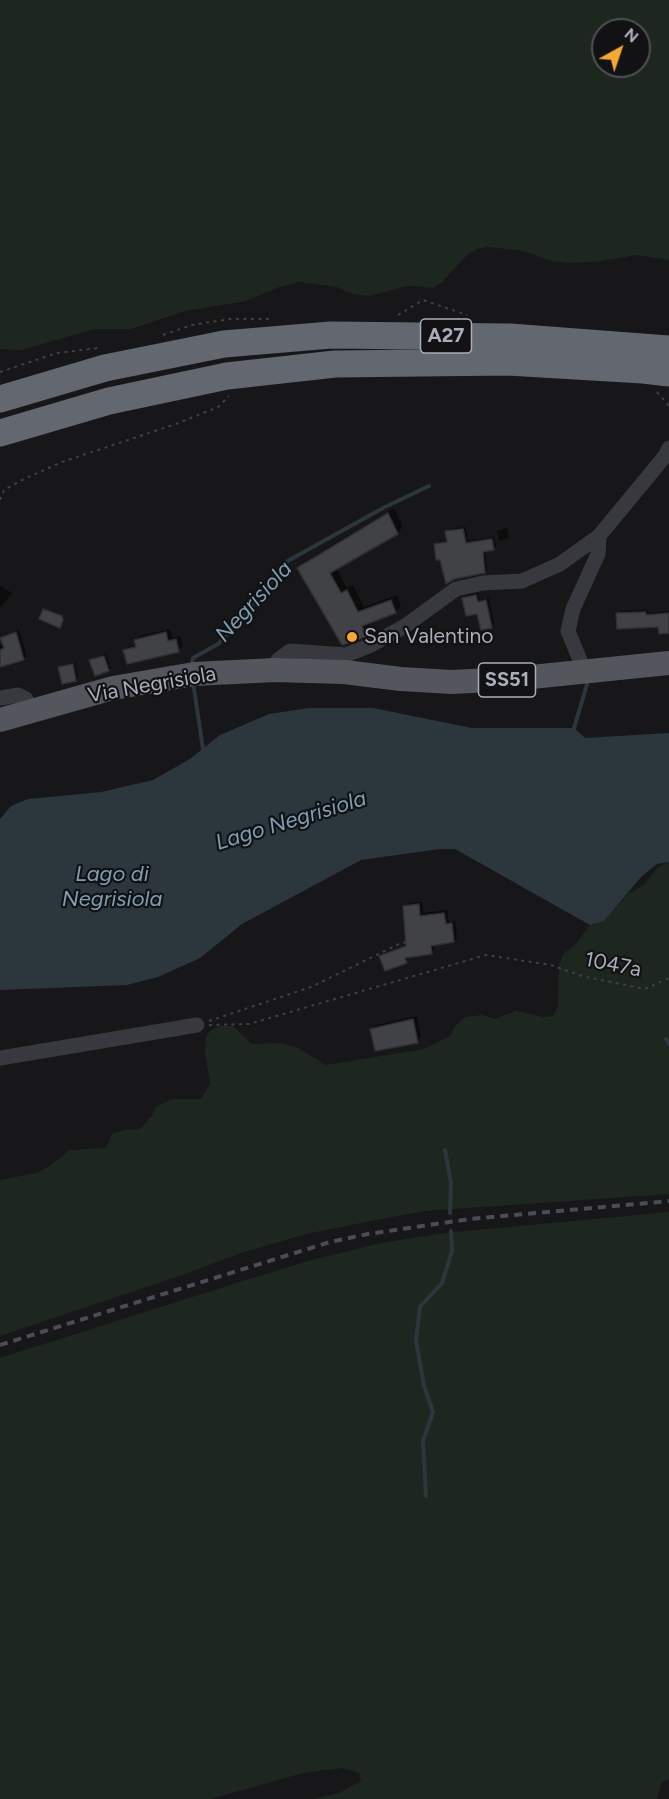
<!DOCTYPE html>
<html>
<head>
<meta charset="utf-8">
<style>
  body { margin:0 }
  #map { position:relative; width:669px; height:1799px; overflow:hidden; background:#171719; font-family:Figtree,sans-serif }
  canvas { display:block }
  .north { position:absolute; left:591px; top:18px; width:60px; height:60px; box-sizing:border-box; background:#121214; border:2px solid #4e5056; border-radius:50%; rotate:40deg; font-size:16px; font-weight:700; line-height:24px; text-align:center; color:#a9aeb9 }
  .north::after { content:''; display:block; margin:auto; width:21px; height:27px; background:#f4a934; clip-path:polygon(50% 0,100% 100%,50% 72%,0 100%) }
</style>
</head>
<body>
<div id="map">
<canvas width="669" height="1799"></canvas>
<div class="north">N</div>
</div>
<script>
const ctx = document.querySelector('canvas').getContext('2d');
ctx.lineJoin = 'round';
function fill(path, color) { ctx.fillStyle = color; ctx.fill(path, 'evenodd'); }
const toPath = rows => new Path2D(rows.map(r => 'M' + r).join(''));
function stroke(path, color, width, dash) { ctx.strokeStyle = color; ctx.lineWidth = width; ctx.lineCap = dash ? 'butt' : 'round'; ctx.setLineDash(dash || []); ctx.stroke(path); }
function write(font, color, halo, rows, align = 'center') {
  ctx.font = font + ' Figtree,sans-serif'; ctx.lineWidth = 4.5; ctx.setLineDash([]); ctx.textBaseline = 'middle'; ctx.strokeStyle = halo; ctx.fillStyle = color; for (const [text, x, y, turn = 0] of rows) {
    ctx.save(); ctx.translate(x, y); ctx.rotate((+turn || 0) * Math.PI / 180); ctx.textAlign = isNaN(turn) ? turn : align; if (halo) ctx.strokeText(text, 0, 0); ctx.fillText(text, 0, 0); ctx.restore();
  }
}
fill(toPath([
  [0,0,669,0,669,260,637,255,594,262,567,263,552,261,524,251,488,247,477,249,467,255,441,283,432,288,412,286,403,287,369,296,353,294,337,287,300,282,279,287,246,301,185,311,131,329,95,329,21,350,0,349],
  [603,30,639,30,639,66,603,66],
  [669,862,669,1194,425,1211,376,1220,306,1234,241,1253,182,1275,0,1336,0,1180,36,1173,50,1166,70,1150,106,1148,112,1134,124,1130,140,1129,151,1117,156,1107,172,1099,201,1099,210,1084,205,1051,206,1037,210,1031,219,1026,233,1026,252,1044,281,1043,298,1048,326,1065,424,1049,450,1036,455,1026,465,1017,482,1015,495,1019,516,1011,543,1017,553,1016,558,1007,559,965,564,953,575,945,590,925,604,921,628,894,644,885,657,868],
  [669,1212,669,1779,662,1782,657,1799,314,1799,339,1793,361,1781,359,1773,343,1768,303,1773,211,1799,0,1799,0,1358,249,1279,312,1260,381,1243,445,1233]
]), '#1e271f');
fill(toPath([
  [309,708,373,708,472,728,574,728,585,738,669,733,669,862,657,864,642,876,604,921,590,925,455,849,440,849,361,860,242,924,200,958,158,977,127,985,0,990,0,819,11,806,28,799,101,792,153,780,190,759,220,735,269,714]
]), '#2c363d');
fill(toPath([
  [394,508,403,527,397,533,336,568,347,588,353,585,364,607,397,595,401,606,395,612,368,622,371,629,365,635,298,568,304,562],
  [466,527,468,541,494,537,496,546,493,549,485,550,487,569,485,572,436,544,438,542,448,540,447,532,449,529],
  [507,528,509,538,499,541,497,531],
  [0,586,12,593,0,608],
  [478,593,480,600,489,598,494,624,492,626,482,628,478,612,464,598,467,595],
  [648,610,648,613,669,611,669,631,660,626,618,614,621,611],
  [170,629,172,637,180,636,183,646,178,650,125,651,129,647,137,645,136,640,140,636],
  [19,630,27,656,24,659,0,666,0,646,4,644,2,639,5,635],
  [106,654,111,668,108,670,91,661,94,658],
  [75,663,78,677,76,680,60,668,63,665],
  [422,902,423,913,447,910,449,922,455,921,457,938,454,941,434,944,435,949,432,952,409,956,410,958,406,961,381,957,384,953,407,944,405,906,408,903],
  [417,1016,421,1037,417,1042,371,1029,376,1025]
]), '#0007');
stroke(toPath([
  [191,666,193,658,218,644,246,615,284,563,383,508,429,486],
  [193,682,203,749],
  [574,728,588,681],
  [666,1039,669,1044],
  [445,1150,451,1183,450,1213],
  [426,1496,423,1441,433,1412,424,1386,416,1340,420,1307,442,1283,452,1251,451,1231]
]), '#2c363d', 4);
const building = toPath([
  [388,513,398,534,330,573,341,593,347,590,358,612,391,600,396,613,362,626,366,637,342,645,297,568,388,513],
  [463,529,466,543,492,539,494,550,483,552,485,573,454,579,446,584,440,560,436,560,434,544,447,542,445,531,463,529],
  [476,595,478,602,486,600,492,628,481,630,477,614,466,616,462,598,476,595],
  [43,609,62,616,63,620,60,628,39,619,43,609],
  [646,612,646,615,669,613,669,633,659,634,658,627,617,629,616,613,646,612],
  [16,632,24,660,0,667,0,650,4,648,0,638,16,632],
  [166,632,168,641,176,639,179,652,127,664,123,650,136,647,134,640,166,632],
  [104,656,109,671,95,676,89,660,104,656],
  [73,664,76,681,62,684,58,667,73,664],
  [419,904,420,916,444,913,446,924,452,923,454,942,431,946,432,954,405,958,407,963,385,971,379,956,406,946,403,906,419,904],
  [413,1019,418,1043,375,1051,370,1029,413,1019]
]);
fill(building, '#414246');
stroke(building, '#313135', 1.5);
stroke(toPath([
  [398,315,423,300,467,315],
  [163,335,192,325,230,319,272,319],
  [0,372,57,353,99,348],
  [657,392,669,406],
  [0,500,4,490,24,479,62,462,176,424,218,407,229,396],
  [209,1021,311,987,401,943,419,941],
  [209,1025,249,1024,486,955,551,965,582,976,645,989,669,978]
]), '#3d4045', 2, [3, 4.5]);
stroke(toPath([
  [275,670,278,660,290,651,346,655,371,645,405,626,456,589,483,583,522,581,560,564,599,536,665,456,669,448],
  [581,671,580,660,568,631,573,609,598,554,599,536],
  [0,698,18,695,26,699,32,711],
  [0,1058,197,1025]
]), '#38393e', 15);
stroke(toPath([
  [0,720,113,688,194,674,275,670,344,672,401,679,451,682,512,679,669,663]
]), '#53565d', 24);
stroke(toPath([
  [0,399,105,368,224,344,331,335,510,337,669,349],
  [0,433,109,401,227,376,335,364,508,362,643,370,669,373]
]), '#63676f', 27);
stroke(toPath([
  [0,1345,330,1242,368,1234,470,1219,669,1201]
]), '#4a4d53', 4, [8, 6]);
for (const [x, y, r, color] of [
  [352,637,6,"#f4a934"]
]) { const dot = new Path2D(); dot.arc(x, y, r, 0, 2 * Math.PI); ctx.fillStyle = color; ctx.fill(dot); stroke(dot, '#121214', 2); }
for (const [x, y, w] of [
  [446,336,51],
  [507,680,57]
]) { const box = new Path2D(); box.roundRect(x - w / 2, y - 17, w, 34, 4.5); ctx.fillStyle = '#121214'; ctx.fill(box); stroke(box, '#a9aeb9', 1.5); }
write('bold 20px', '#a9aeb9', null, [
  ["A27",446,336],
  ["SS51",507,680]
]);
write('21px', '#a9aeb9', '#121214', [
  ["San Valentino",364,637]
], 'left');
write('21px', '#a9aeb9', '#121214', [
  ["Via Negrisiola",152,685,-10],
  ["1047a",613,965,11]
]);
write('italic 22px', '#7f9eb4', '#121214', [
  ["Negrisiola",254,602,-47],
  ["Lago Negrisiola",291,821,-17],
  ["Lago di",112,875],
  ["Negrisiola",112,900]
]);
</script>
</body>
</html>
